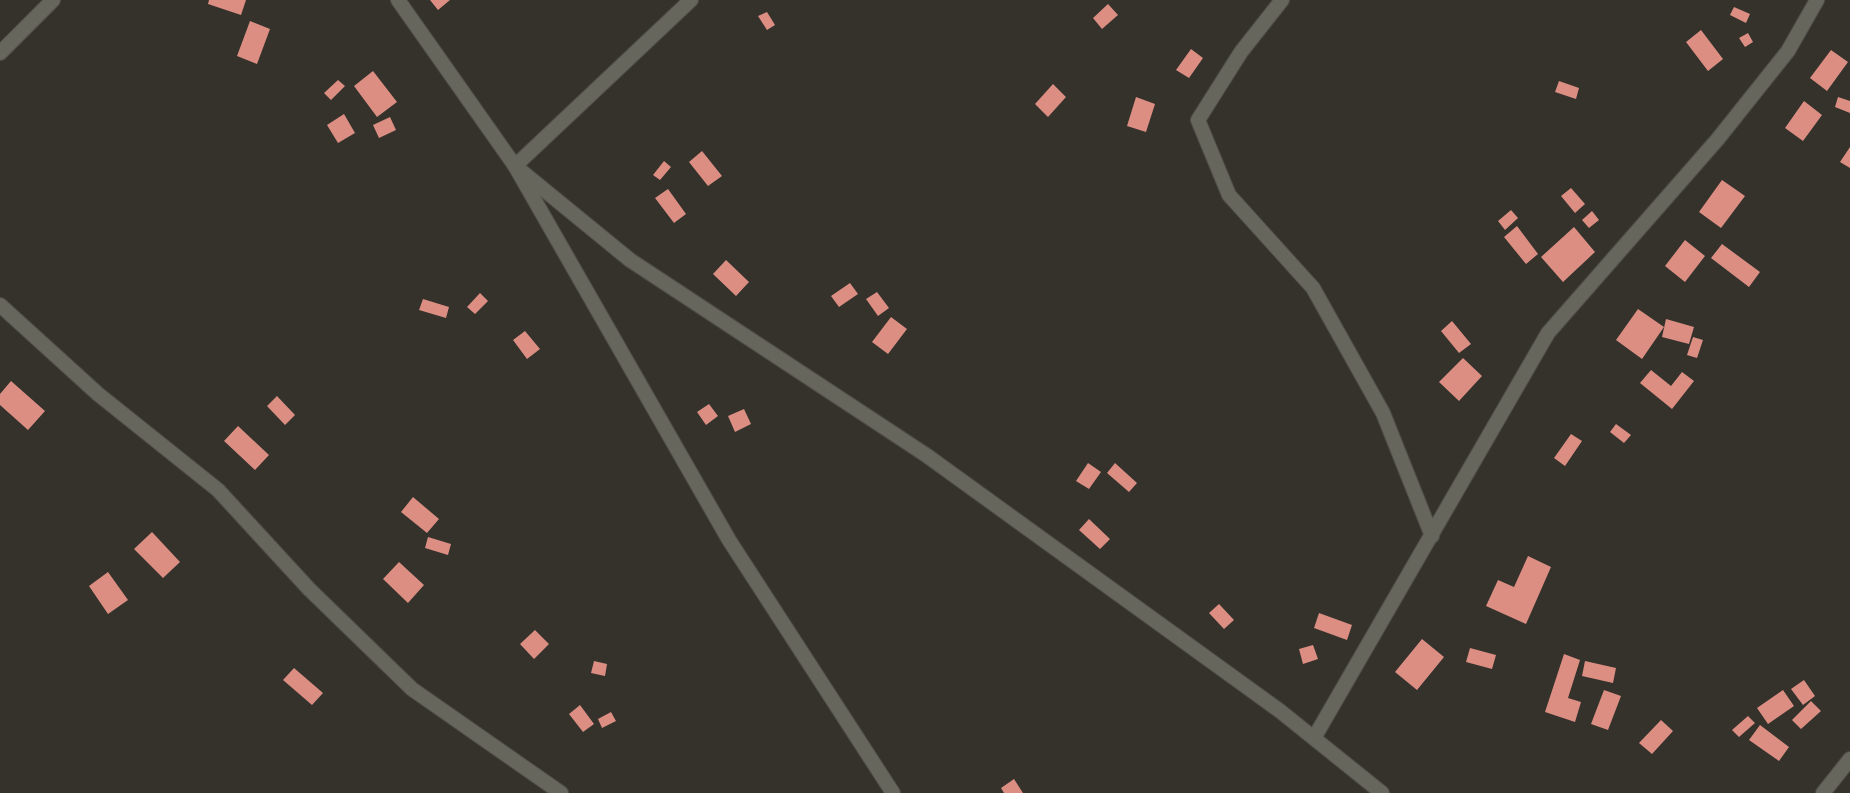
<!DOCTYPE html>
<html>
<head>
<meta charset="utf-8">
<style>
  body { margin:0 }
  canvas { display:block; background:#34322b }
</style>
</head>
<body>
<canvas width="1850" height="793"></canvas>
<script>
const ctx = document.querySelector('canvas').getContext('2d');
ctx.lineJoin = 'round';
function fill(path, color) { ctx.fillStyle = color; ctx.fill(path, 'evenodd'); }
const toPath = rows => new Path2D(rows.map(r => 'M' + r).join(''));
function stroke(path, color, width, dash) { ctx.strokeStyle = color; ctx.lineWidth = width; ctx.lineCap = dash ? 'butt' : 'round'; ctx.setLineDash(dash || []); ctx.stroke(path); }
fill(toPath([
  [209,0,246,0,241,15,208,4],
  [430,0,450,0,438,10],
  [1108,4,1118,15,1102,29,1093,18],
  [1734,7,1750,14,1746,23,1730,15],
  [767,12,775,25,767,30,758,16],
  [250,21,270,29,257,64,237,56],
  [1701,30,1723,59,1708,71,1686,42],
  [1748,33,1753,42,1745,47,1739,38],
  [1191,49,1203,58,1189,78,1176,70],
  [1831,50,1848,62,1827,91,1810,78],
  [373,71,397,102,377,117,354,86],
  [338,80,345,86,331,100,324,93],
  [1559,81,1579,88,1576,99,1555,92],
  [1053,84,1066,97,1048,117,1035,104],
  [1136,97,1155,104,1146,132,1127,126],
  [1838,97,1850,101,1850,113,1835,107],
  [1804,101,1822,115,1803,141,1785,128],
  [344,114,355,133,338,143,327,125],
  [390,117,396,130,379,138,373,125],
  [1850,147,1850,168,1840,162],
  [702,151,722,176,708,186,689,162],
  [664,161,671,167,660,180,653,175],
  [1722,180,1745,196,1721,228,1699,212],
  [1571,188,1585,204,1575,213,1561,196],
  [668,189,686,214,674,223,655,198],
  [1511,210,1518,218,1505,230,1498,221],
  [1592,211,1599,220,1589,228,1582,220],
  [1517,226,1538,254,1526,264,1504,237],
  [1574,227,1595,252,1563,282,1541,257],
  [1685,240,1705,256,1685,282,1665,266],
  [1722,244,1760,272,1749,287,1711,258],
  [726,260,749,282,736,296,713,274],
  [850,283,858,294,839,307,831,296],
  [877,292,889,308,878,316,866,299],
  [480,293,488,301,475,314,467,307],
  [423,299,449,307,446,318,419,310],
  [1638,309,1664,327,1642,359,1616,340],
  [891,317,907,329,888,354,872,342],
  [1666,319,1694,327,1689,344,1662,337],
  [1452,321,1471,344,1459,353,1441,331],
  [525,331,540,349,527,359,513,340],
  [1693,337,1703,340,1697,358,1687,355],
  [1463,358,1482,376,1459,401,1439,382],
  [1651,370,1671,386,1682,372,1694,381,1672,409,1640,383],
  [11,381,45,411,28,430,0,405,0,394],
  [277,396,295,415,285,425,267,406],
  [709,404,718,416,706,425,697,412],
  [744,409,751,424,735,432,728,416],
  [1616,424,1631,435,1624,443,1610,432],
  [238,426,269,455,255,470,224,441],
  [1571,434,1582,441,1565,466,1554,458],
  [1088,463,1101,472,1089,489,1076,481],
  [1115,463,1137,483,1129,492,1107,473],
  [413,497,439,519,427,533,401,512],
  [1089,519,1110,539,1100,549,1079,530],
  [152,532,180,562,163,578,134,549],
  [428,537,451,544,448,555,425,548],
  [1528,556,1551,567,1526,624,1486,606,1498,580,1514,587],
  [399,562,424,585,408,603,383,579],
  [108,572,128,600,108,614,89,586],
  [1219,604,1234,620,1224,629,1209,613],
  [1319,613,1352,625,1347,640,1314,628],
  [535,630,549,644,534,659,520,644],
  [1422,639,1444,657,1417,690,1395,672],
  [1313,645,1318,659,1303,664,1299,649],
  [1470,648,1496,655,1492,669,1466,662],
  [1564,654,1580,660,1568,698,1581,702,1575,722,1545,712],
  [594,661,607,664,605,676,591,673],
  [1585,661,1616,668,1613,683,1582,676],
  [294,668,323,693,312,705,283,680],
  [1804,680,1815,696,1803,705,1791,689],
  [1604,690,1621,696,1608,730,1591,724],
  [1783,690,1794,706,1768,724,1757,708],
  [1811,701,1821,711,1801,729,1792,720],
  [580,705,594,724,583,732,569,714],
  [611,712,616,721,602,728,598,719],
  [1748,716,1755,723,1739,737,1732,730],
  [1661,720,1673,731,1652,754,1639,743],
  [1760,725,1789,747,1779,761,1749,740],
  [1014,779,1023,793,1004,793,1001,788]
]), '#dc8e83');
const minor = toPath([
  [691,0,515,166,630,260,926,455,1280,711,1382,793],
  [1282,0,1241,52,1198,120,1229,195,1313,288,1383,413,1432,536],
  [0,53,53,0],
  [0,305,98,394,218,490,309,589,412,689,561,793],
  [1314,738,1548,333,1717,140,1788,51,1817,0]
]);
const tertiary = toPath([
  [398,0,515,166,729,540,893,793],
  [1823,793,1850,759]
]);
stroke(minor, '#4f4e47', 16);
stroke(tertiary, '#4f4e47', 16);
stroke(minor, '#67665d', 14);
stroke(tertiary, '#67665d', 14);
</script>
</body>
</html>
